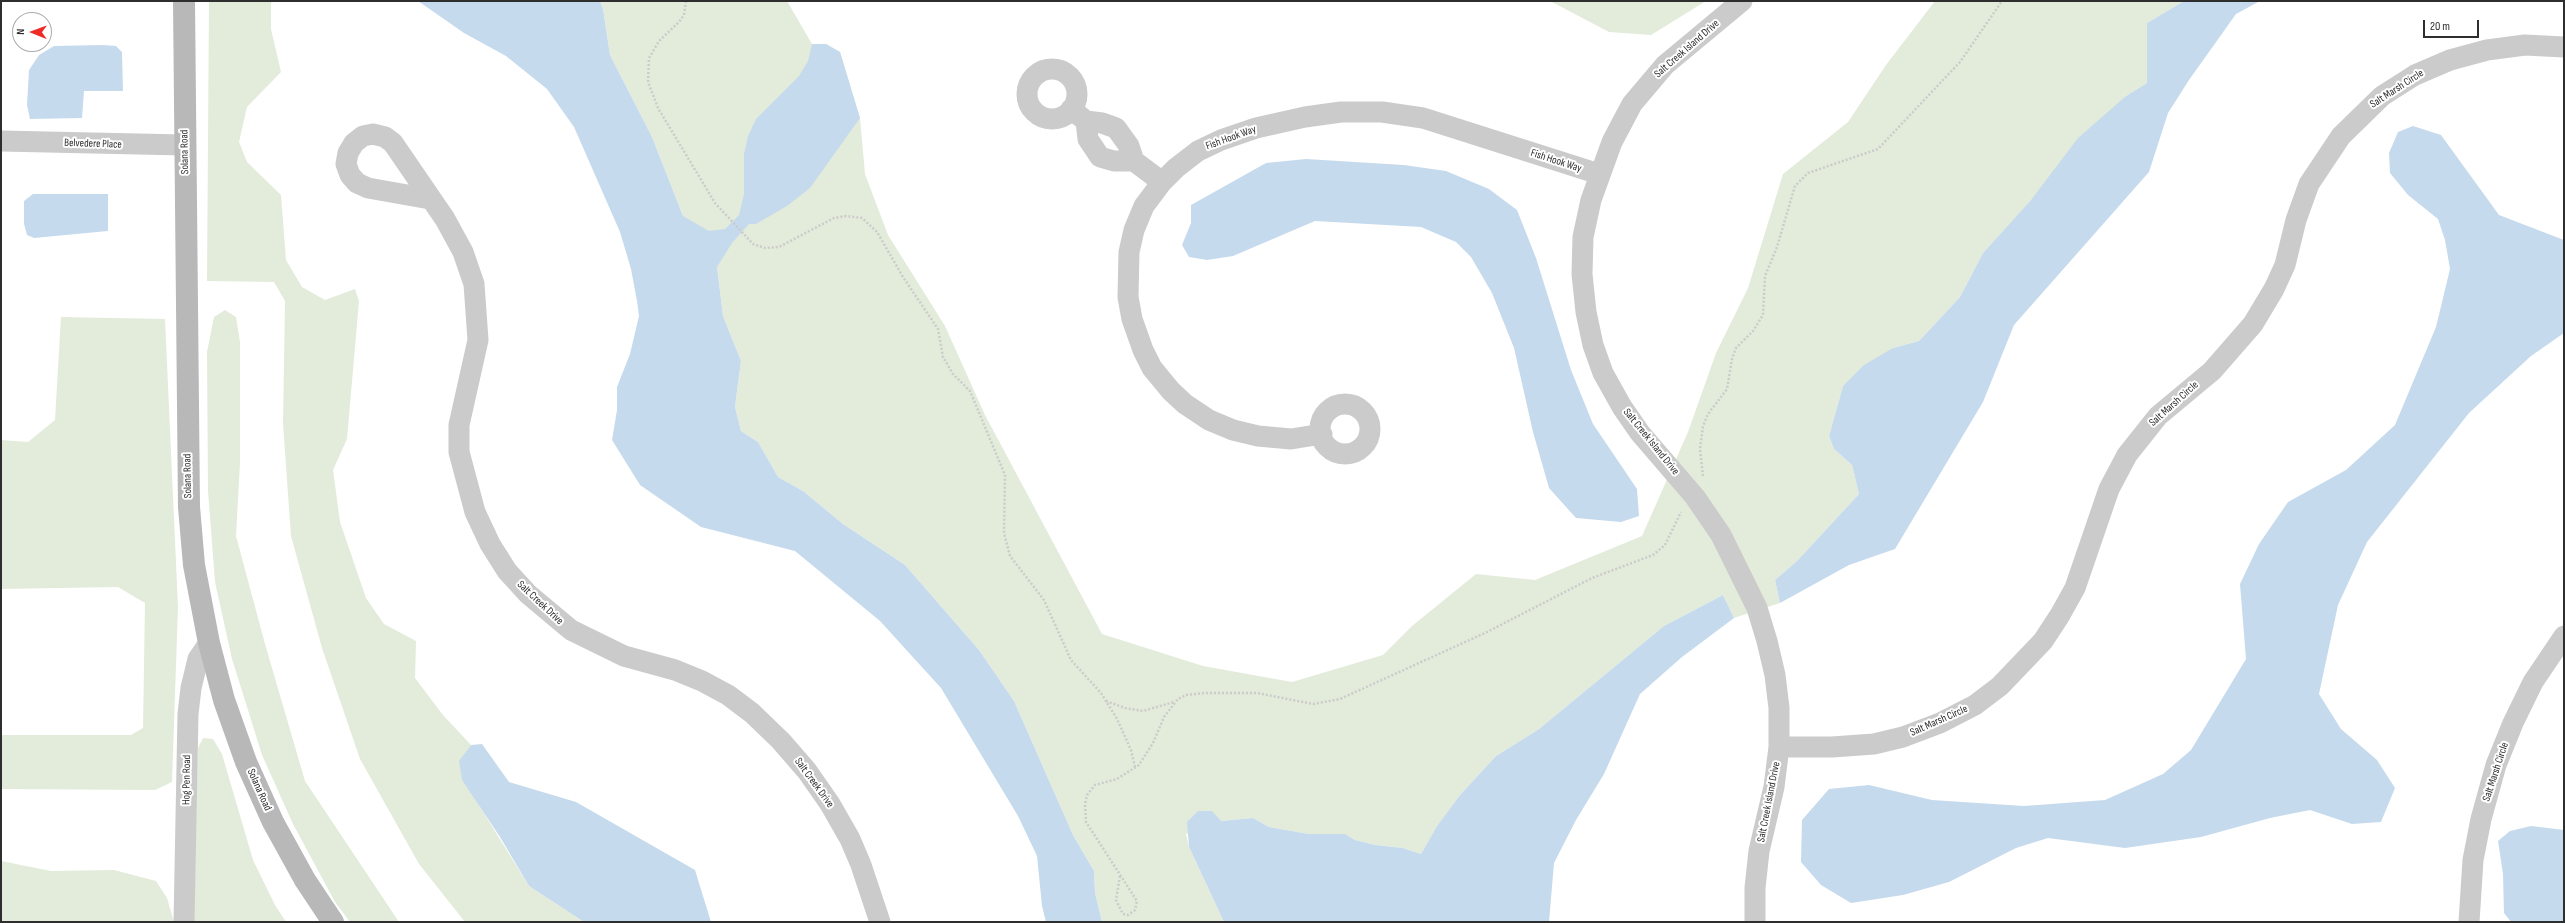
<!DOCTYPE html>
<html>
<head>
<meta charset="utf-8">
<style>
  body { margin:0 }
  #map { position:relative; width:2565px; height:923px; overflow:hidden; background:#fff; font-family:"Sofia Sans Condensed",sans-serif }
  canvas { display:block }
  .frame { position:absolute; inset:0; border:2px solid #2e2e2e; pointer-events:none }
  .north { position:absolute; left:12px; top:12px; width:40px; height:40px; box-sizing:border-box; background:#fff; border:1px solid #ababab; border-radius:50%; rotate:271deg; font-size:11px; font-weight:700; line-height:16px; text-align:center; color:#2e2e2e }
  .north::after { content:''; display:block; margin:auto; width:14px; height:18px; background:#ed2c28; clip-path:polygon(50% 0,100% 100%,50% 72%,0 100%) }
  .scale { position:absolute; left:2423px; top:20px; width:56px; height:18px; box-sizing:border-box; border:2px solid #2e2e2e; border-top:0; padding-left:5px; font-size:12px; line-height:14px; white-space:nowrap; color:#2e2e2e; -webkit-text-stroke:3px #fff; paint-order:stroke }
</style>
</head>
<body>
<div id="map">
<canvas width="2565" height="923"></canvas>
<div class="frame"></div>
<div class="north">N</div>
<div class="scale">20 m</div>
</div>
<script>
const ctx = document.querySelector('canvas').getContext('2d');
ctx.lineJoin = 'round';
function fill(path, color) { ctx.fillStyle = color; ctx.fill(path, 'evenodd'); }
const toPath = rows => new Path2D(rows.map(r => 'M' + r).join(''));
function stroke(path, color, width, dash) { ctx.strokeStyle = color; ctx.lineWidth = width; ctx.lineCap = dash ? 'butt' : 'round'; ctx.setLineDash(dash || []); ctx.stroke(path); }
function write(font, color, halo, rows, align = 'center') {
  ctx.font = font + ' "Sofia Sans Condensed",sans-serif'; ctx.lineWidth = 4; ctx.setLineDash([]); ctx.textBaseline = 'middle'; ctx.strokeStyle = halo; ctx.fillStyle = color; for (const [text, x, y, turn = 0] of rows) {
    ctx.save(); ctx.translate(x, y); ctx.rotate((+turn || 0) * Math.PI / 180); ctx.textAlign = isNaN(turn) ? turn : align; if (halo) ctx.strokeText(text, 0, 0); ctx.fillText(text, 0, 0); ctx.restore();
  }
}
fill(toPath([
  [209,1,274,1,271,3,271,29,281,72,247,107,239,142,247,162,281,195,286,260,302,287,325,300,355,289,359,301,347,439,333,470,340,522,366,598,384,624,416,641,415,678,443,715,471,745,460,761,480,807,529,886,584,922,465,922,419,864,360,759,322,648,291,536,283,424,285,301,274,282,207,281],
  [600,1,787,1,812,44,826,44,840,52,860,118,865,174,888,235,945,326,985,415,1102,634,1203,666,1292,682,1383,655,1412,626,1476,574,1535,580,1642,536,1688,432,1716,353,1748,288,1783,174,1848,122,1886,65,1935,1,2184,1,2147,23,2147,83,2126,96,1983,253,1960,297,1919,341,1893,348,1843,386,1829,436,1834,449,1852,465,1859,494,1797,561,1775,580,1780,603,1734,618,1723,595,1664,626,1539,729,1496,756,1460,795,1437,826,1421,854,1403,848,1375,845,1355,840,1345,834,1309,834,1269,827,1253,818,1221,821,1186,834,1189,847,1224,922,1102,922,1095,893,1094,871,1073,835,1014,701,979,650,905,565,843,524,803,491,778,477,758,442,741,431,735,407,741,361,723,316,717,267,683,216,652,137,610,55,603,9],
  [1550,1,1706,1,1651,35,1609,32],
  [225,310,236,317,240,342,240,463,236,536,265,644,305,781,399,922,350,922,335,902,293,824,262,755,232,659,215,582,208,491,207,352,214,317],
  [61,317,165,319,178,607,172,782,155,790,1,789,1,735,131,735,143,728,145,603,118,587,1,589,1,440,28,442,55,420],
  [203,738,213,739,222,754,253,860,275,905,286,922,193,922,198,748],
  [1,861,51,871,114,870,156,881,167,898,174,922,1,922]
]), '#e3ecdb');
fill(toPath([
  [418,1,600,1,603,9,610,55,652,137,683,216,709,231,725,229,739,215,744,194,744,154,748,136,756,119,799,76,808,61,812,44,826,44,840,52,860,118,810,188,787,206,756,224,749,224,732,243,717,267,723,316,741,361,735,407,741,431,758,442,778,477,803,491,843,524,905,565,979,650,1014,701,1073,835,1094,871,1095,893,1102,922,1046,922,1042,906,1037,856,1018,816,941,688,880,621,795,551,701,527,640,485,612,440,617,410,617,387,630,354,639,316,637,301,631,269,620,232,574,127,547,89,506,56,464,33],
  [2184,1,2260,1,2236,14,2189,80,2168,113,2149,172,2014,325,1983,402,1895,549,1849,565,1780,603,1775,580,1797,561,1859,494,1852,465,1834,449,1829,436,1843,386,1864,365,1893,348,1919,341,1960,297,1983,253,2031,200,2078,138,2126,96,2147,83,2147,23],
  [103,45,116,46,122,52,123,91,84,91,82,118,30,119,27,105,29,70,39,55,54,46],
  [2413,126,2441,135,2499,215,2564,240,2564,333,2531,356,2469,413,2367,542,2338,605,2319,694,2341,729,2377,760,2395,788,2381,822,2352,824,2310,810,2270,818,2201,837,2125,848,2048,838,2016,848,1949,882,1903,895,1851,903,1821,885,1801,862,1802,820,1829,789,1869,785,1932,800,2024,806,2105,800,2163,774,2191,750,2246,659,2240,584,2259,544,2288,502,2346,470,2395,425,2436,327,2450,269,2445,240,2438,219,2408,195,2390,173,2389,153,2398,132],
  [1306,159,1404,165,1446,171,1489,189,1517,210,1536,258,1571,370,1593,424,1637,489,1639,516,1621,522,1576,518,1549,488,1533,432,1514,348,1492,293,1471,257,1456,242,1421,227,1315,221,1233,256,1207,260,1189,257,1182,245,1191,223,1191,205,1266,163],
  [33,194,108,194,108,231,34,238,27,235,24,224,24,201],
  [1723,595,1734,618,1682,657,1640,694,1604,774,1576,820,1554,863,1549,922,1224,922,1189,847,1187,822,1198,811,1212,811,1221,821,1253,818,1269,827,1309,834,1345,834,1355,840,1375,845,1403,848,1421,854,1437,826,1460,795,1496,756,1539,729,1664,626],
  [482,744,509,782,576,802,695,870,711,922,584,922,529,886,500,837,462,780,459,761,471,745],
  [2531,826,2564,830,2564,922,2511,922,2504,913,2503,874,2498,841,2510,831]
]), '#c6daed');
stroke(toPath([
  [686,1,684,15,679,22,659,41,649,58,648,82,658,108,715,203,753,244,765,248,779,247,834,218,846,216,862,218,877,232,903,277,938,329,943,357,953,374,970,391,1005,475,1004,533,1010,556,1044,600,1071,660,1101,693,1117,719,1131,750,1135,767],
  [1703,476,1700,449,1703,426,1708,414,1727,389,1732,359,1736,348,1753,331,1763,315,1765,276,1777,247,1795,186,1808,173,1878,149,1960,62,2002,1],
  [1106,701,1125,708,1143,711,1174,702],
  [1120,876,1116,900,1123,914,1128,915,1135,910,1137,901,1086,822,1085,804,1087,795,1095,785,1117,779,1139,765,1153,743,1164,717,1178,699,1186,695,1205,693,1257,693,1313,704,1340,699,1487,632,1592,578,1653,555,1665,545,1681,512]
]), '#cbcbcb', 2.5, [2, 2]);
stroke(toPath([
  [1742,1,1665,65,1632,104,1612,142,1591,200,1583,237,1582,274,1586,312,1593,345,1603,373,1622,407,1640,433,1695,497,1721,535,1757,608,1767,641,1775,675,1779,708,1779,747,1774,787,1759,851,1755,888,1755,922],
  '1027 94a25 25 0 1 1 50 0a25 25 0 1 1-50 0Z',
  [1071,109,1086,121,1102,123,1116,128,1129,146,1134,161],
  [1086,121,1088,139,1100,157,1114,161,1134,161],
  [1,141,184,145],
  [1134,161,1162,182],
  [430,199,368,188,357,183,350,175,346,164,348,153,354,143,363,136,373,134,385,137,393,143,445,219,463,252,474,284,478,340,459,425,459,452,475,512,490,544,507,571,528,594,571,630,624,656,675,670,702,681,728,695,752,713,781,741,807,771,830,804,850,839,861,865,880,922],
  '1320 429a25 25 0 1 1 50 0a25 25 0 1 1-50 0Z',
  [1322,434,1291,439,1258,436,1233,430,1209,420,1185,404,1171,391,1152,368,1143,350,1132,319,1128,297,1129,252,1134,230,1144,206,1162,182,1176,168,1198,151,1221,140,1256,128,1305,117,1341,112,1382,112,1423,118,1599,174],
  [1779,747,1832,747,1874,744,1903,737,1940,723,1975,705,2000,686,2043,641,2060,615,2075,588,2109,489,2127,455,2158,416,2212,371,2253,324,2274,289,2285,265,2296,220,2309,184,2341,136,2382,96,2415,75,2450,60,2487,50,2525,45,2564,47],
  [184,922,188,714,191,688,198,659,209,643],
  [2469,922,2473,860,2481,819,2496,765,2513,723,2533,682,2564,636]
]), '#cbcbcb', 21);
stroke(toPath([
  [184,1,189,507,194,565,209,643,224,700,246,762,273,822,305,880,333,922]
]), '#b8b8b8', 22);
write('11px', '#2e2e2e', '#fff', [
  ["Salt Creek Island Drive",1687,49,-41],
  ["Salt Marsh Circle",2397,89,-33],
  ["Fish Hook Way",1231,138,-20],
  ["Belvedere Place",93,144,2],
  ["Solana Road",185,152,-91],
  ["Fish Hook Way",1556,161,18],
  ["Salt Marsh Circle",2174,404,-42],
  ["Salt Creek Island Drive",1651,442,51],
  ["Solana Road",188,476,-91],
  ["Salt Creek Drive",540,603,43],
  ["Salt Marsh Circle",1939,721,-24],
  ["Salt Marsh Circle",2496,772,-72],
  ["Hog Pen Road",187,780,-89],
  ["Salt Creek Drive",814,783,54],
  ["Solana Road",259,790,66],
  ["Salt Creek Island Drive",1769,802,-79]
]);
</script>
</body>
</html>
